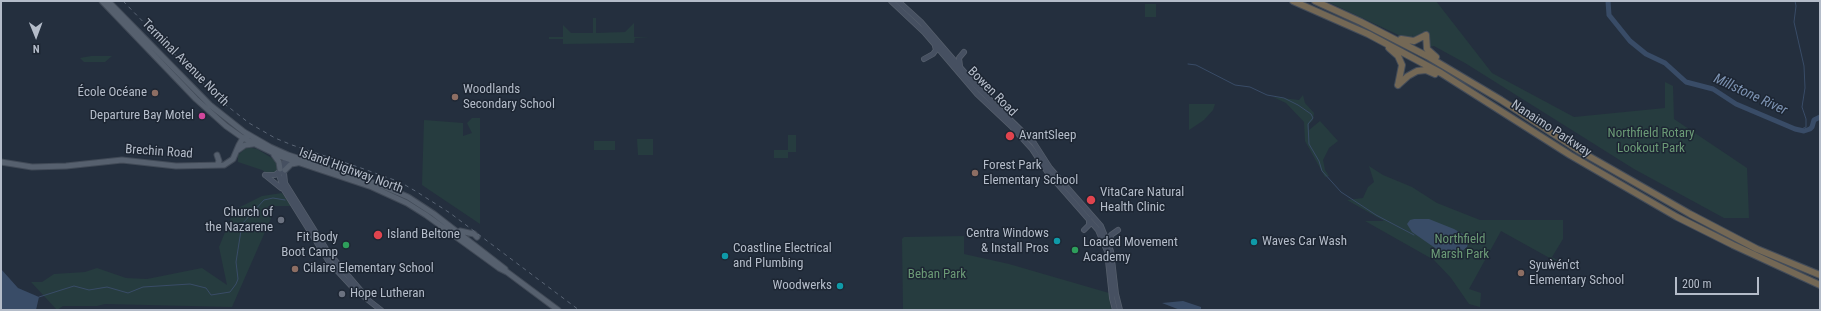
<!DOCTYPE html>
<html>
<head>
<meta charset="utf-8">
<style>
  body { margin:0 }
  #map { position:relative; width:1821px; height:311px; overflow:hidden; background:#242f3e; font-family:"Roboto Condensed",sans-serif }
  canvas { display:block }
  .frame { position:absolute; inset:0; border:2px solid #b4bcc9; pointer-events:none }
  .north { position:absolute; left:16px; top:16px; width:40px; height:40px; -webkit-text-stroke:3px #1d2633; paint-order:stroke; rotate:179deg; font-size:11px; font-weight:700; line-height:16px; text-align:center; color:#b4bcc9 }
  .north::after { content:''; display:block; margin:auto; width:14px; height:18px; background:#b4bcc9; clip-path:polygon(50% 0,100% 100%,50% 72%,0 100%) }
  .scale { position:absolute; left:1675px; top:277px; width:84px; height:18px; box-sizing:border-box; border:2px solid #b4bcc9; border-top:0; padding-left:5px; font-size:12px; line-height:14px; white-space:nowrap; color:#b4bcc9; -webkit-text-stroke:3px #1d2633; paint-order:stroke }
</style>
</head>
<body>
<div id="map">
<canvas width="1821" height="311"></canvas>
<div class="frame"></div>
<div class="north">N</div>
<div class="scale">200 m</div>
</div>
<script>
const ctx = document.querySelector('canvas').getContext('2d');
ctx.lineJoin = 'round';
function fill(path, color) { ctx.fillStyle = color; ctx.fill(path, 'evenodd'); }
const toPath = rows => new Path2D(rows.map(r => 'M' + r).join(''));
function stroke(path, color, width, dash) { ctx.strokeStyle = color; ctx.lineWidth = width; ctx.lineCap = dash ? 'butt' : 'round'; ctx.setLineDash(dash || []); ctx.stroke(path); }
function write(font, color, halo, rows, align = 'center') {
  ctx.font = font + ' "Roboto Condensed",sans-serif'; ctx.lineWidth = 3; ctx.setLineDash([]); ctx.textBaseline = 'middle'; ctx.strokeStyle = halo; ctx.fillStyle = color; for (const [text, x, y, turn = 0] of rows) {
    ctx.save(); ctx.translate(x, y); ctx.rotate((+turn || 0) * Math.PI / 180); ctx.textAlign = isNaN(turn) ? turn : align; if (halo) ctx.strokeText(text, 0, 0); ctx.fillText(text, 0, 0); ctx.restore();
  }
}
fill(toPath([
  [1326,1,1436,1,1492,73,1574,117,1665,108,1665,82,1673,86,1674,119,1747,168,1749,218,1724,218,1634,169,1465,63,1434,46,1429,47,1428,42,1419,37,1414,39,1412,34,1413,39,1405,38],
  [1145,4,1156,4,1156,17,1145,17],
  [593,18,596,18,596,33,625,32,634,23,634,37,649,38,635,38,634,43,563,44,563,39,549,39,549,37,563,37,563,25,571,33,593,33],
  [91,56,112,56,105,62,84,62,80,58],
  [1303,95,1305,103,1314,113,1313,120,1309,124,1309,130,1320,121,1338,141,1329,148,1323,160,1325,170,1329,176,1325,177,1305,141,1304,122,1286,103,1273,97,1299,100],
  [1189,104,1215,104,1213,110,1204,120,1189,130],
  [472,118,480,118,480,224,422,185,424,120,463,123,463,136,472,133,467,123],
  [788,135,796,135,796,152,788,152,788,158,774,158,774,150,788,150],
  [637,139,653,139,653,155,638,155],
  [594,141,615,141,615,150,594,150],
  [247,147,257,149,275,160,278,169,276,173,268,174,262,170,238,162,238,155],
  [1369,166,1383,175,1412,187,1437,203,1480,220,1563,220,1563,239,1552,257,1564,264,1564,266,1501,231,1469,289,1481,293,1480,307,1469,304,1451,278,1434,260,1365,221,1384,221,1347,200,1363,198,1368,187,1374,182],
  [282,193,291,206,268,206,267,213,272,216,232,307,105,304,97,306,63,306,57,310,31,282,42,282,54,274,85,272,97,268,126,278,147,279,202,268,227,285,219,247,234,210,262,196],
  [964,236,964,254,1009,264,1109,293,1111,310,903,310,902,239,904,237]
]), '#263c3f');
fill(toPath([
  [1414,219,1429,219,1454,229,1466,236,1469,240,1467,247,1456,256,1452,258,1448,257,1412,232,1407,224,1410,220],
  [1,269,18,288,39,297,36,310,1,310],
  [1183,301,1201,307,1201,310,1180,310,1162,303]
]), '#394c67');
stroke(toPath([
  [1795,1,1796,6,1794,22,1804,66,1805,88,1802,107,1806,119,1806,127,1799,130],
  [1188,64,1196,65,1235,85,1250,87,1267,95,1284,98,1298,105,1311,114,1313,118,1308,124,1309,144,1319,161,1322,171,1332,182,1341,192,1376,215,1414,235],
  [39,297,74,286,89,290,107,287,128,293,143,287,190,284,206,288,211,295,230,292,236,284,238,279,236,262,242,224,264,200,273,198,285,200]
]), '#394c67', 1);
stroke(toPath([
  [1608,1,1609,15,1630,41,1646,54,1665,63,1686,82,1713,89,1736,104,1795,129,1804,131,1810,129,1812,127,1814,120,1820,117]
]), '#394c67', 5);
const secondary = toPath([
  [891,1,924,32,977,94,1011,126,1032,149,1048,173,1098,230,1107,251,1112,298,1115,310],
  [898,1,921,22,979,89,1034,143,1050,168,1101,226,1111,251,1116,294,1120,310],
  [924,59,933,54,936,50,935,46],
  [960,66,959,58,964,52],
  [287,156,279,175,284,190,329,262,354,289,381,310],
  [288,157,284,173,285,183,328,252,362,292],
  [265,175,281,188],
  [265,175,275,175,280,171],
  [1084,230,1089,225,1089,219],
  [1110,242,1111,235,1118,230]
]);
const primary = toPath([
  [102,1,196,99,226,126,243,138,282,157,372,187,407,203,426,215,499,268,507,272,558,310],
  [108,1,210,105,244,132,270,147,288,155,380,185,408,197,434,214,505,269],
  [238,150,245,145,253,144],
  [274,155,279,162,280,169],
  [1,162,32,167,66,166,122,160,176,166,224,165,233,159,239,145,243,138,247,137],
  [217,165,219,161,217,155],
  [285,170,291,164,297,163],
  [460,231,474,234,477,237]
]);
const highway = toPath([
  [1293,1,1368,34,1441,73,1570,155,1677,217,1733,245,1820,285],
  [1315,1,1361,22,1427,56,1501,100,1578,150,1690,214,1757,249,1820,275],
  [1426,35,1427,49,1436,57],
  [1401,39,1414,41,1426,35],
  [1389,48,1398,56,1402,65,1398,85],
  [1398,85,1408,76,1417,71,1426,70,1435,74]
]);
stroke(secondary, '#565f6c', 6);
stroke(primary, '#414a57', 7);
stroke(highway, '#434c59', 8);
stroke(secondary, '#465061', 4.5);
stroke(primary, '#56606e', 5);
stroke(highway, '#746855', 6);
stroke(toPath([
  [123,1,217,98,249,123,275,138,292,145,361,168,400,182,417,192,450,213,579,310]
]), '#5a6575', 1, [4, 4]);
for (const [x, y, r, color] of [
  [155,93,4,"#8d6e63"],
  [455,97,4,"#8d6e63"],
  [202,116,4,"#d1479c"],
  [1010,136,5,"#e0444e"],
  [975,173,4,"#8d6e63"],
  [1091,200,5,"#e0444e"],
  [281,220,4,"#6b7280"],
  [378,235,5,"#e0444e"],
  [1057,241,4,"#0f9aa8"],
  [1254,242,4,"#0f9aa8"],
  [346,245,4,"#2e9e5b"],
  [1075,250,4,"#2e9e5b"],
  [725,256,4,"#0f9aa8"],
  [295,269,4,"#8d6e63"],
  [1521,273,4,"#8d6e63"],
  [840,286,4,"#0f9aa8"],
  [342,294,4,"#6b7280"]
]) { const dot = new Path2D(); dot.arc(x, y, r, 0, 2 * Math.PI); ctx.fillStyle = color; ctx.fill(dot); stroke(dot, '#1d2633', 1.5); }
write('13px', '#b4bcc9', '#1d2633', [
  ["Terminal Avenue North",185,63,45],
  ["Bowen Road",992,92,45],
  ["Nanaimo Parkway",1551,129,33],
  ["Brechin Road",159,152,4],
  ["Island Highway North",351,171,20]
]);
write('13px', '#b4bcc9', '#1d2633', [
  ["Woodlands",463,90],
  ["Secondary School",463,105],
  ["École Océane",147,93,"right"],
  ["Departure Bay Motel",194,116,"right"],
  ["AvantSleep",1019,136],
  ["Forest Park",983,166],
  ["Elementary School",983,181],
  ["VitaCare Natural",1100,193],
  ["Health Clinic",1100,208],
  ["Church of",273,213,"right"],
  ["the Nazarene",273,228,"right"],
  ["Centra Windows",1049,234,"right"],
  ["& Install Pros",1049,249,"right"],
  ["Island Beltone",387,235],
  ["Fit Body",338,238,"right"],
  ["Boot Camp",338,253,"right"],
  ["Waves Car Wash",1262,242],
  ["Loaded Movement",1083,243],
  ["Academy",1083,258],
  ["Coastline Electrical",733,249],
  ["and Plumbing",733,264],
  ["Syuẁén'ct",1529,266],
  ["Elementary School",1529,281],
  ["Cilaire Elementary School",303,269],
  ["Woodwerks",832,286,"right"],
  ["Hope Lutheran",350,294]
], 'left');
write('13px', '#6b9a76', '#1d2633', [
  ["Northfield Rotary",1651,134],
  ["Lookout Park",1651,149],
  ["Northfield",1460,240],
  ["Marsh Park",1460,255],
  ["Beban Park",937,275]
]);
write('italic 14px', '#7c92b1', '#1d2633', [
  ["Millstone River",1750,95,25]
]);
</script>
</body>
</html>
